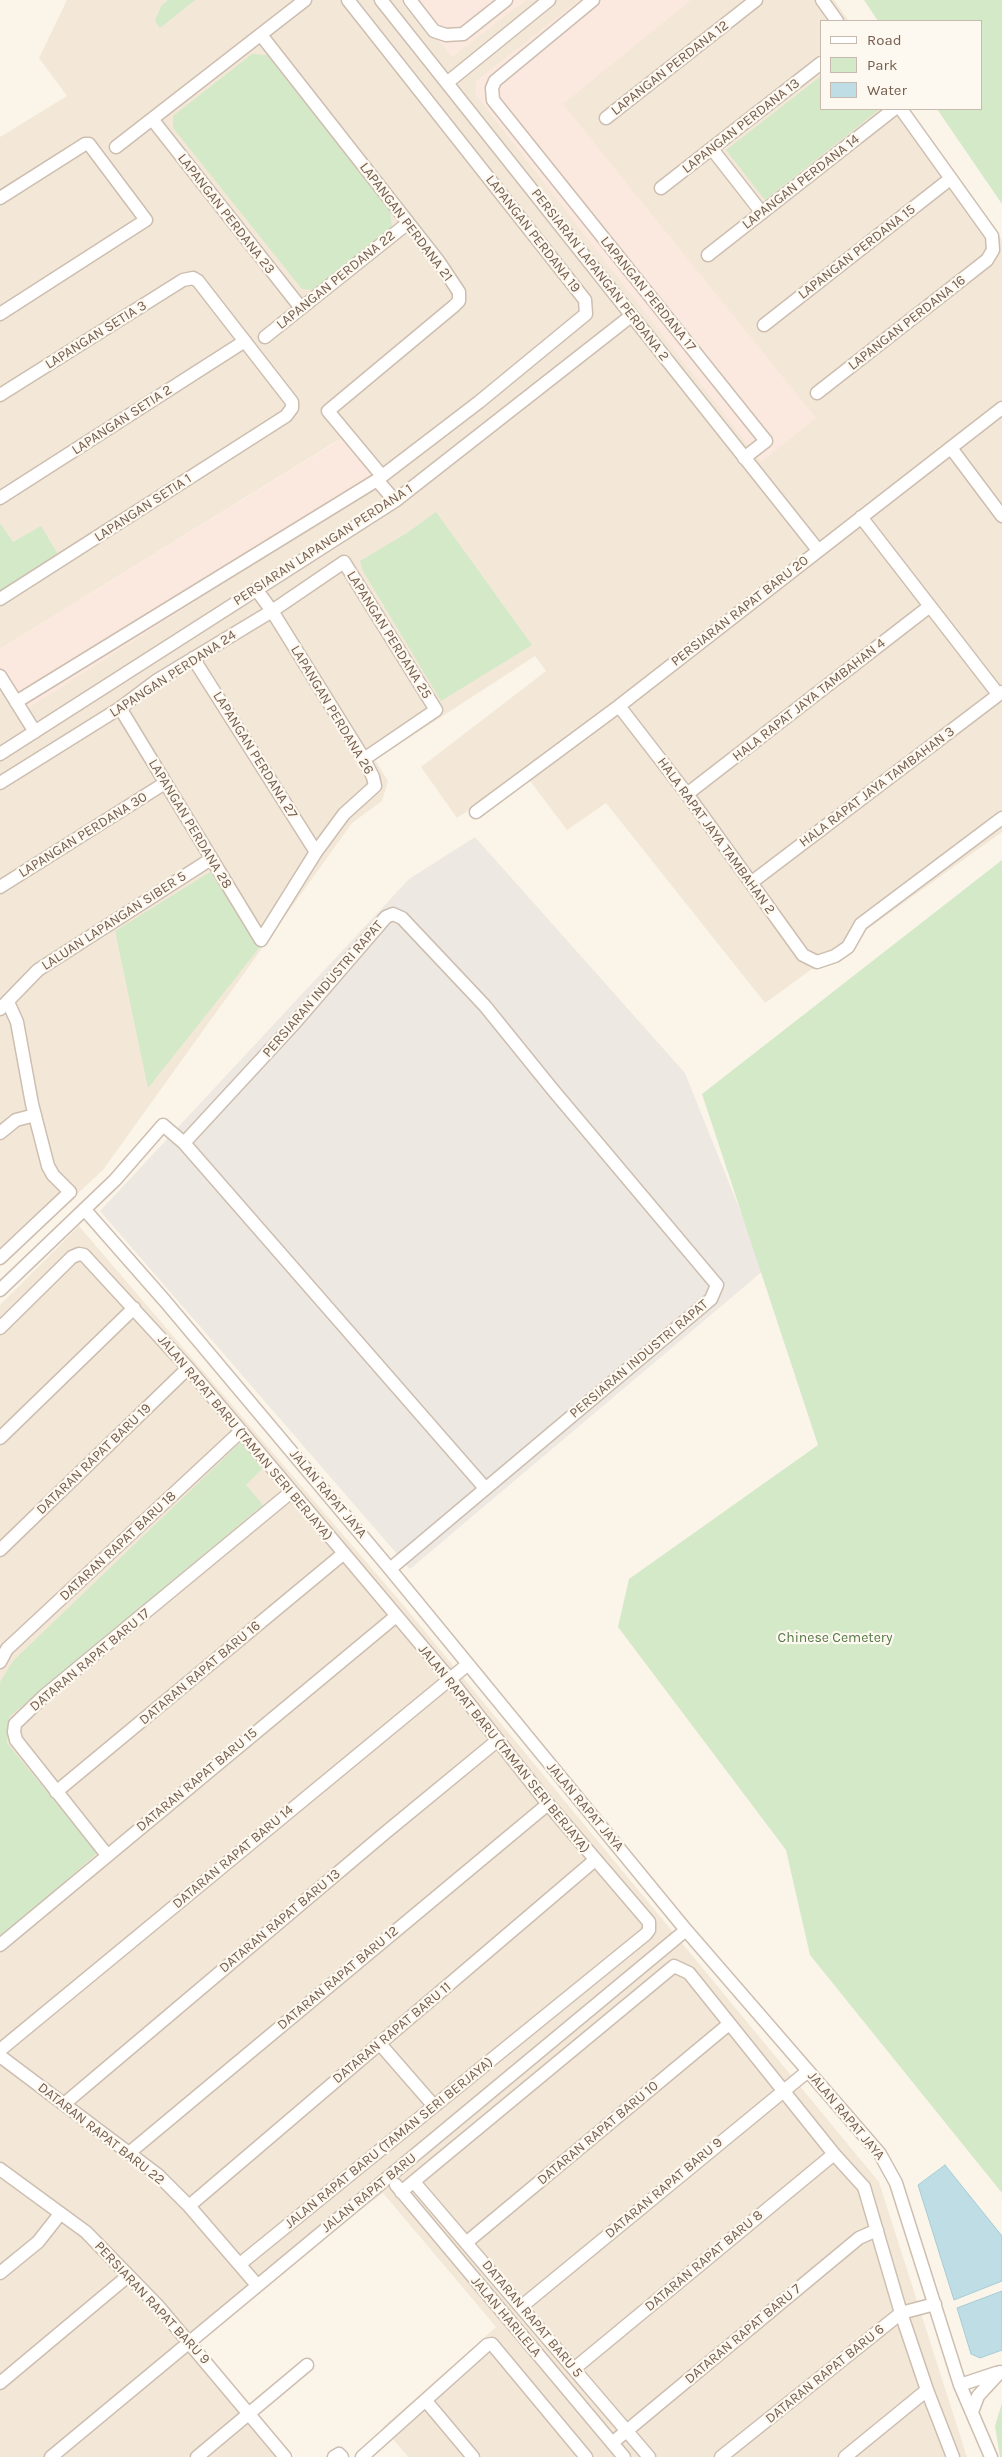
<!DOCTYPE html>
<html>
<head>
<meta charset="utf-8">
<style>
  body { margin:0 }
  #map { position:relative; width:1002px; height:2457px; overflow:hidden; background:#fbf5e9; font-family:Karla,sans-serif }
  canvas { display:block }
  .legend { position:absolute; left:820px; top:20px; width:162px; height:90px; box-sizing:border-box; background:#fef9f0; border:1px solid #c7bbaf; margin:0; padding:6px 9px; list-style:none; font-size:15px; color:#755e4e }
  .legend li { display:flex; align-items:center; gap:10px; height:25px }
  .legend b { width:25px; border:1px solid #c7bbaf }
</style>
</head>
<body>
<div id="map">
<canvas width="1002" height="2457"></canvas>
<ul class="legend">
<li><b style="height:6px;background:#fff"></b>Road</li>
<li><b style="height:14px;background:#d4e9c8"></b>Park</li>
<li><b style="height:14px;background:#bfdde4"></b>Water</li>
</ul>
</div>
<script>
const ctx = document.querySelector('canvas').getContext('2d');
ctx.lineJoin = 'round';
function fill(path, color) { ctx.fillStyle = color; ctx.fill(path, 'evenodd'); }
const toPath = rows => new Path2D(rows.map(r => 'M' + r).join(''));
function stroke(path, color, width, dash) { ctx.strokeStyle = color; ctx.lineWidth = width; ctx.lineCap = dash ? 'butt' : 'round'; ctx.setLineDash(dash || []); ctx.stroke(path); }
function write(font, color, halo, rows, align = 'center') {
  ctx.font = font + ' Karla,sans-serif'; ctx.lineWidth = 4.5; ctx.setLineDash([]); ctx.textBaseline = 'middle'; ctx.strokeStyle = halo; ctx.fillStyle = color; for (const [text, x, y, turn = 0] of rows) {
    ctx.save(); ctx.translate(x, y); ctx.rotate((+turn || 0) * Math.PI / 180); ctx.textAlign = isNaN(turn) ? turn : align; if (halo) ctx.strokeText(text, 0, 0); ctx.fillText(text, 0, 0); ctx.restore();
  }
}
fill(toPath([
  [67,0,834,0,849,21,821,21,821,109,910,109,1002,240,1002,832,765,1003,606,803,567,830,524,773,457,818,421,767,546,671,535,656,375,760,388,781,382,801,352,823,103,1170,0,1266,0,691,16,716,340,439,0,649,0,137,67,96,39,58],
  [79,1226,404,1606,879,2182,967,2457,408,2457,383,2427,496,2327,383,2193,255,2291,187,2345,280,2457,0,2457,0,1305]
]), '#f3e8d8');
fill(toPath([
  [405,0,526,0,452,57],
  [579,0,691,0,563,104,816,418,761,462,475,94,476,81],
  [341,439,379,484,16,716,0,690,0,649]
]), '#fbe8de');
fill(toPath([
  [475,837,685,1073,764,1270,410,1569,100,1211,409,879]
]), '#ede8e2');
fill(toPath([
  [168,0,195,0,160,28,155,21,161,6],
  [864,0,1002,0,1002,204,937,109,981,109,981,21,878,21],
  [252,54,267,55,390,211,392,227,313,290,302,289,173,128,173,116],
  [821,76,821,109,880,109,765,200,726,150],
  [436,512,532,645,441,701,363,571,360,561,407,533],
  [0,523,13,542,41,526,59,556,0,593],
  [1002,860,1002,2193,810,1955,786,1850,618,1627,629,1579,818,1445,702,1094],
  [210,872,260,947,148,1088,115,931],
  [241,1442,262,1469,246,1485,263,1505,9,1717,7,1743,97,1853,0,1939,0,1682,13,1661],
  [1002,2403,1002,2457,1000,2457,995,2426]
]), '#d4e9c8');
const water = toPath([
  [945,2165,1002,2236,1002,2281,954,2300,918,2185,945,2165],
  [1002,2291,1002,2350,980,2358,971,2354,957,2308,1002,2291]
]);
fill(water, '#bfdde4');
stroke(water, '#a5ccd5', 1);
const minor = toPath([
  [381,0,818,550],
  [410,0,434,31,446,35,463,34,506,0],
  [593,0,495,81,492,88,493,100,766,441,744,458],
  [822,0,837,21],
  [261,35,439,262,459,292,459,301,454,306,328,411,382,476],
  [448,82,549,0],
  [606,118,756,0],
  [152,119,301,308],
  [116,147,305,0],
  [712,149,762,213],
  [661,188,821,63],
  [0,198,85,144,89,144,146,220,0,314],
  [708,255,894,109],
  [764,325,950,179],
  [265,337,408,223],
  [817,393,987,260,993,250,992,236,901,109],
  [0,395,183,280,193,278,198,281,292,402,292,408,286,416,0,599],
  [951,448,1002,516],
  [377,480,395,501],
  [0,498,245,341],
  [861,517,998,694],
  [193,658,316,852],
  [0,676,35,732],
  [16,702,377,480,479,402,586,314,585,300,348,0],
  [619,706,687,794,803,955,817,962,835,956,848,947,861,924,1002,818],
  [120,708,261,940,316,852,344,814,375,786,373,777,364,759,272,611,256,589],
  [0,754,395,501,631,316],
  [0,783,120,708,156,681,272,611,344,562,436,710,364,759],
  [687,794,930,606],
  [476,812,619,706,1002,408],
  [752,882,1002,692],
  [0,887,165,783],
  [0,1009,38,970,211,859],
  [0,1133,16,1120,35,1115],
  [85,1210,165,1301,390,1569,686,1930,880,2154,896,2183,960,2385,991,2457],
  [0,1258,70,1192,53,1175,48,1166,32,1104,17,1022,8,1002],
  [0,1290,115,1180,163,1125,184,1143],
  [0,1328,72,1257,79,1254,84,1255,188,1368,449,1678,548,1804,649,1922,649,1930,646,1934,240,2264],
  [0,1438,134,1308],
  [0,1550,188,1368],
  [390,1569,711,1299,717,1285,553,1090,485,1006,402,918,393,914,386,917,292,1026,184,1143,485,1488],
  [0,1662,7,1649,240,1432],
  [56,1792,343,1554],
  [107,1855,16,1740,14,1732,15,1724,44,1696,291,1492],
  [0,1945,395,1617],
  [380,2044,434,2106],
  [0,2050,467,1665],
  [0,2056,158,2175,189,2206,257,2285],
  [64,2104,385,1833,498,1740],
  [129,2153,548,1804],
  [0,2169,86,2232,159,2307,285,2457],
  [414,2182,649,2457],
  [396,2185,624,2457],
  [401,2192,674,1966,689,1973,834,2154,864,2187,901,2313,927,2390,953,2457],
  [189,2206,595,1860],
  [467,2242,729,2024],
  [0,2273,38,2242,60,2214],
  [522,2306,808,2071],
  [575,2368,834,2154],
  [0,2383,128,2276],
  [960,2385,996,2373],
  [426,2401,473,2457],
  [972,2412,978,2396,1000,2372],
  [612,2443,859,2238,877,2230],
  [51,2457,686,1930],
  [197,2457,307,2365],
  [334,2457,339,2454,342,2457],
  [362,2457,487,2345,492,2344,586,2457],
  [721,2457,901,2313,935,2304],
  [845,2457,927,2390]
]);
stroke(minor, '#cdbeb0', 15);
stroke(minor, '#fff', 12);
write('14px', '#755e4e', '#fef9f0', [
  ["LAPANGAN PERDANA 12",670,68,-38],
  ["LAPANGAN PERDANA 13",741,126,-38],
  ["LAPANGAN PERDANA 14",801,182,-38],
  ["LAPANGAN PERDANA 23",226,214,52],
  ["LAPANGAN PERDANA 21",406,222,53],
  ["LAPANGAN PERDANA 19",533,234,52],
  ["LAPANGAN PERDANA 15",857,252,-38],
  ["PERSIARAN LAPANGAN PERDANA 2",600,275,52],
  ["LAPANGAN PERDANA 22",336,280,-39],
  ["LAPANGAN PERDANA 17",648,294,51],
  ["LAPANGAN PERDANA 16",907,323,-38],
  ["LAPANGAN SETIA 3",96,335,-32],
  ["LAPANGAN SETIA 2",122,420,-33],
  ["LAPANGAN SETIA 1",143,508,-33],
  ["PERSIARAN LAPANGAN PERDANA 1",323,545,-33],
  ["PERSIARAN RAPAT BARU 20",740,611,-38],
  ["LAPANGAN PERDANA 25",389,635,58],
  ["LAPANGAN PERDANA 24",173,674,-33],
  ["HALA RAPAT JAYA TAMBAHAN 4",809,700,-38],
  ["LAPANGAN PERDANA 26",332,710,59],
  ["LAPANGAN PERDANA 27",255,755,58],
  ["HALA RAPAT JAYA TAMBAHAN 3",877,787,-37],
  ["LAPANGAN PERDANA 28",190,824,59],
  ["LAPANGAN PERDANA 30",83,835,-32],
  ["HALA RAPAT JAYA TAMBAHAN 2",716,836,54],
  ["LALUAN LAPANGAN SIBER 5",114,921,-33],
  ["PERSIARAN INDUSTRI RAPAT",323,989,-49],
  ["PERSIARAN INDUSTRI RAPAT",639,1359,-40],
  ["JALAN RAPAT BARU (TAMAN SERI BERJAYA)",245,1438,50],
  ["DATARAN RAPAT BARU 19",94,1459,-44],
  ["JALAN RAPAT JAYA",328,1494,50],
  ["DATARAN RAPAT BARU 18",118,1546,-43],
  ["DATARAN RAPAT BARU 17",90,1660,-40],
  ["DATARAN RAPAT BARU 16",200,1673,-40],
  ["JALAN RAPAT BARU (TAMAN SERI BERJAYA)",504,1749,51],
  ["DATARAN RAPAT BARU 15",197,1780,-40],
  ["JALAN RAPAT JAYA",585,1807,50],
  ["DATARAN RAPAT BARU 14",233,1857,-40],
  ["DATARAN RAPAT BARU 13",280,1921,-40],
  ["DATARAN RAPAT BARU 12",338,1978,-40],
  ["DATARAN RAPAT BARU 11",392,2033,-40],
  ["JALAN RAPAT JAYA",846,2116,50],
  ["DATARAN RAPAT BARU 10",598,2133,-40],
  ["DATARAN RAPAT BARU 22",101,2134,38],
  ["JALAN RAPAT BARU (TAMAN SERI BERJAYA)",389,2143,-39],
  ["DATARAN RAPAT BARU 9",664,2188,-40],
  ["JALAN RAPAT BARU",369,2193,-39],
  ["DATARAN RAPAT BARU 8",704,2261,-40],
  ["PERSIARAN RAPAT BARU 9",152,2303,47],
  ["JALAN HARILELA",506,2317,50],
  ["DATARAN RAPAT BARU 5",532,2319,50],
  ["DATARAN RAPAT BARU 7",743,2334,-40],
  ["DATARAN RAPAT BARU 6",825,2374,-39]
]);
write('14px', '#547947', '#fef9f0', [
  ["Chinese Cemetery",835,1638]
]);
</script>
</body>
</html>
